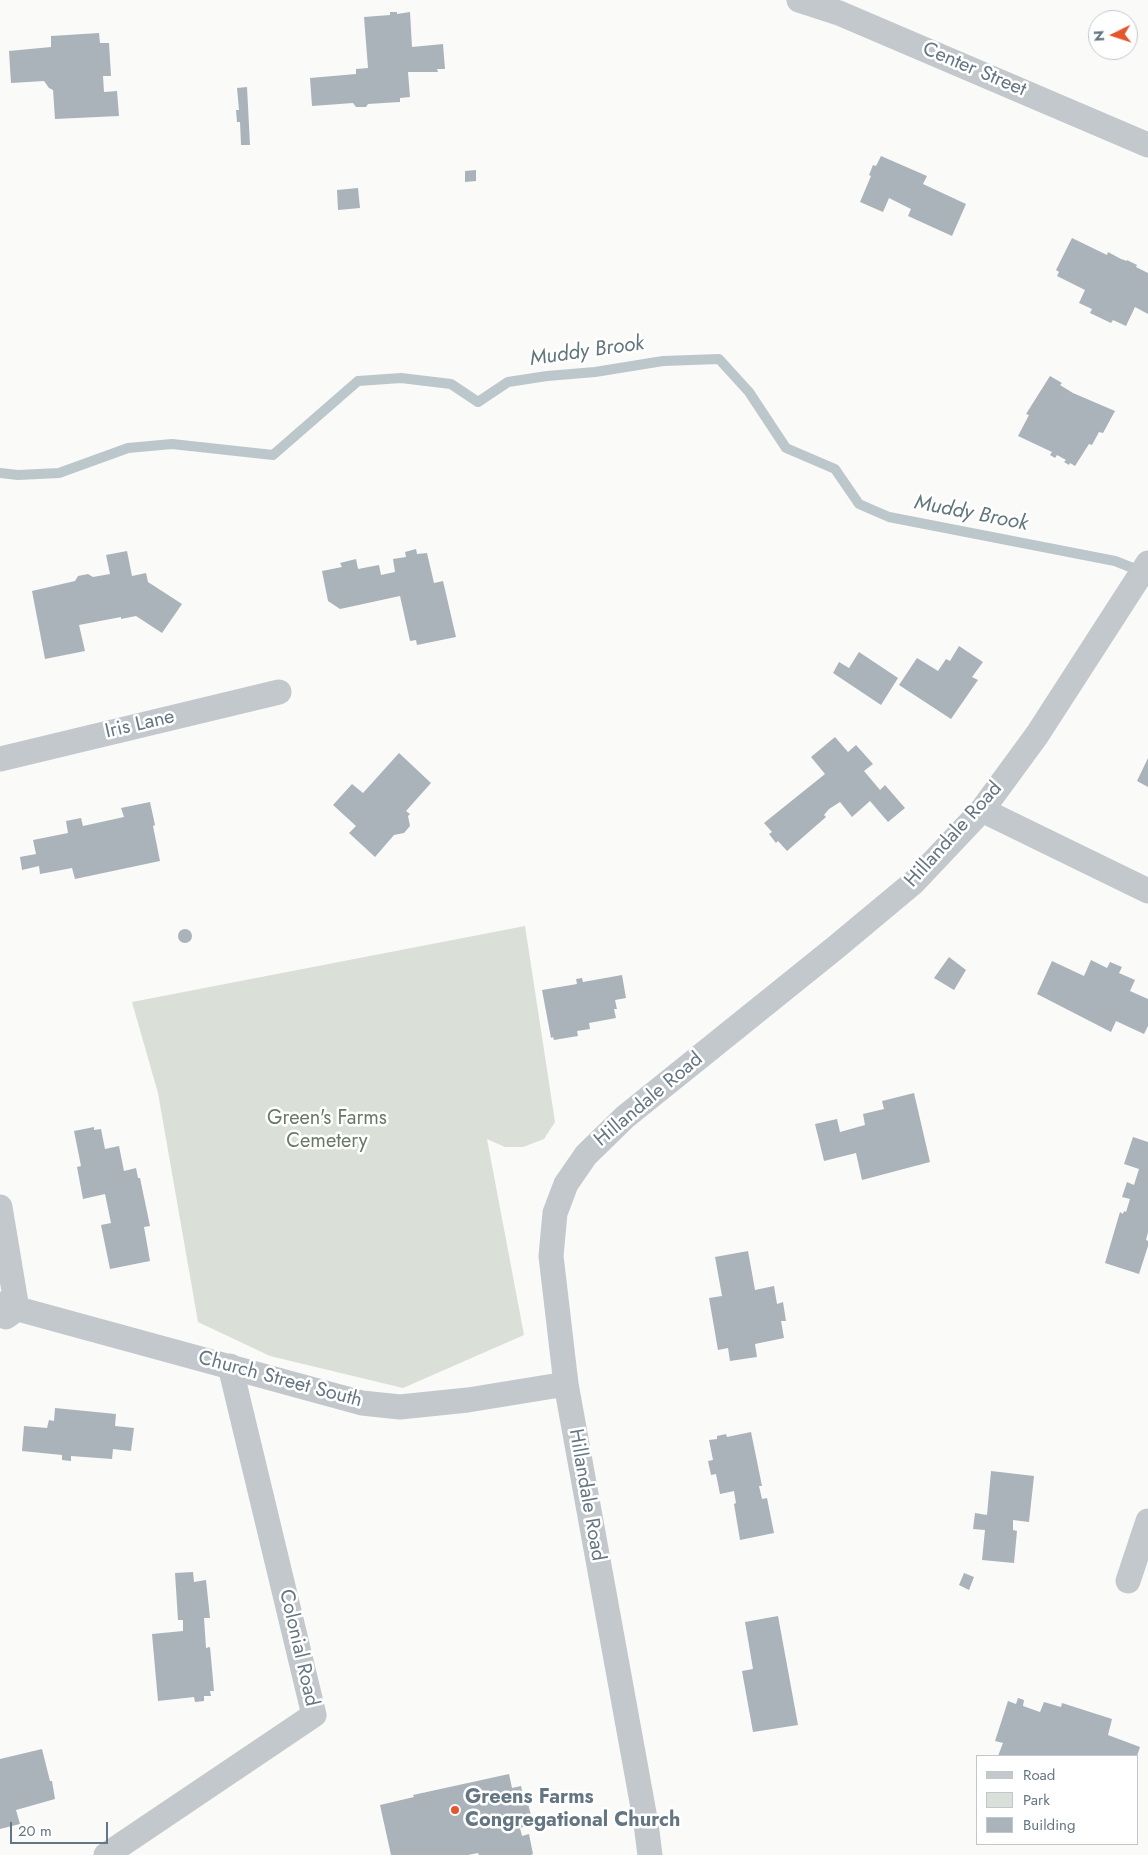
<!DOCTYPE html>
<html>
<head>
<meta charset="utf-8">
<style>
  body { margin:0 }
  #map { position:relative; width:1148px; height:1855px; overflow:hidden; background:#fafaf8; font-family:Jost,sans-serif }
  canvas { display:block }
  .legend { position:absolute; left:976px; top:1755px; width:162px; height:90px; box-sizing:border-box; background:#fff; border:1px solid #c1c8cd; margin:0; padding:6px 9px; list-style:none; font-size:15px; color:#657683 }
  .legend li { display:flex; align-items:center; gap:10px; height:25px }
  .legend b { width:25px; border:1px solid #c1c8cd }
  .north { position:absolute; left:1088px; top:10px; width:50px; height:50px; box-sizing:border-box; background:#fff; border:1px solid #c1c8cd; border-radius:50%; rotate:266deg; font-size:14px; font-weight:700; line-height:20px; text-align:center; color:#657683 }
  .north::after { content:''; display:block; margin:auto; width:18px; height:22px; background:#e4572e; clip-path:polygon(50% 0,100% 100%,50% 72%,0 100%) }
  .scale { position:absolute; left:10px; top:1822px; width:98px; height:22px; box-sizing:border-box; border:2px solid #657683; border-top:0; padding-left:6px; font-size:15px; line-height:18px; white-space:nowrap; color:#657683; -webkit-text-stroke:4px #fff; paint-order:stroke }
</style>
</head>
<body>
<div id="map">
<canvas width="1148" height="1855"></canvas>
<ul class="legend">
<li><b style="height:6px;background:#c3c8cc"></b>Road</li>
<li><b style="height:14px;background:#dadfd7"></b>Park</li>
<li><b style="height:14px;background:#aab3b9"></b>Building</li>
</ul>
<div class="north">N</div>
<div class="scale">20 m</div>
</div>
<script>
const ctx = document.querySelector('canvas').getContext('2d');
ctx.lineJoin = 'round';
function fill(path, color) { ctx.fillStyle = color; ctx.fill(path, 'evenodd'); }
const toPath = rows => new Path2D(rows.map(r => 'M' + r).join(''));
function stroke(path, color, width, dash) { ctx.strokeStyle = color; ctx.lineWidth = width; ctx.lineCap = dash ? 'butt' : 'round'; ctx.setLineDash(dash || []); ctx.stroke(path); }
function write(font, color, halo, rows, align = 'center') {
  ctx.font = font + ' Jost,sans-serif'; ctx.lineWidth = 5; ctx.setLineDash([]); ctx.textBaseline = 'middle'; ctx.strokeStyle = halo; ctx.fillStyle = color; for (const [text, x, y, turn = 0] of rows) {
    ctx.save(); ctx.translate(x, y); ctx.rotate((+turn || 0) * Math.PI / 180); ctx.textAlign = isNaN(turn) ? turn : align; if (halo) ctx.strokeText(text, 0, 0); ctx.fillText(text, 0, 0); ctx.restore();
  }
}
fill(toPath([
  [525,926,555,1122,544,1139,523,1147,505,1147,487,1139,524,1335,403,1388,270,1356,198,1322,158,1093,132,1002]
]), '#dadfd7');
stroke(toPath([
  [0,473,18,475,59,473,128,448,172,444,273,455,358,381,401,378,451,384,478,402,508,382,547,376,595,372,663,361,719,359,749,392,786,448,835,469,859,504,889,517,1115,561,1143,572]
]), '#bbc7cb', 10);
fill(toPath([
  [390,12,397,12,397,14,410,12,412,47,443,44,445,69,437,69,438,72,408,72,410,97,400,98,400,102,368,104,366,107,356,107,353,103,312,106,310,78,356,74,356,69,368,68,364,17,390,15],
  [99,33,100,43,109,43,111,76,103,76,104,92,117,91,119,116,55,119,53,90,49,88,44,81,11,83,9,51,51,47,51,36],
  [247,87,250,145,241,145,240,122,237,122,236,110,239,110,237,88],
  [881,156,927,176,923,184,966,204,952,236,908,216,911,209,889,198,883,212,860,202,871,176,869,175,873,165,876,166],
  [476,170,476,181,465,182,465,171],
  [358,188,360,208,338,210,337,190],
  [1072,238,1107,255,1108,252,1121,259,1127,261,1127,260,1137,265,1136,267,1148,273,1148,314,1135,307,1126,326,1113,320,1111,323,1090,313,1092,309,1079,303,1085,290,1057,276,1059,272,1056,270],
  [1050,376,1062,383,1060,385,1073,393,1115,411,1103,433,1099,432,1092,445,1089,444,1075,466,1070,463,1069,465,1064,462,1066,460,1057,455,1055,458,1050,455,1052,452,1018,436,1029,415,1026,414],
  [416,549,417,554,427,553,434,583,443,581,456,637,417,645,416,640,410,641,400,596,340,609,328,601,322,571,342,567,340,563,356,559,358,569,379,565,381,575,395,572,393,559,406,557,405,552],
  [127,551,132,576,146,573,148,582,182,604,162,633,136,616,121,619,121,617,79,625,85,651,45,659,32,591,75,581,78,576,88,574,93,577,110,574,106,555],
  [959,646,983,662,972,677,978,680,951,719,899,685,917,658,938,671,946,659,950,661],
  [859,652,898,678,881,705,833,673,839,662,849,668],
  [835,737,848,752,856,745,873,764,864,771,880,790,885,785,905,808,888,822,870,801,852,817,840,802,829,809,824,815,826,817,787,851,778,841,776,843,769,834,772,832,764,823,825,774,811,757],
  [399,753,431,783,406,811,410,814,408,816,410,826,404,833,394,835,375,857,349,833,356,826,333,805,352,784,363,793],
  [1148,758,1148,787,1137,781],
  [150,802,155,825,153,826,160,861,75,879,72,868,40,874,39,866,22,870,20,857,36,854,33,840,68,833,66,821,81,818,83,826,124,817,121,808],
  '178 936a7 7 0 1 1 14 0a7 7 0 1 1-14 0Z',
  [949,957,966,970,954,990,934,978],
  [1091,960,1107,968,1110,962,1122,967,1119,973,1135,980,1130,991,1148,999,1148,1026,1144,1034,1116,1021,1111,1032,1037,994,1052,961,1084,976],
  [622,975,626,998,615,1000,617,1009,614,1009,616,1018,589,1023,590,1029,577,1031,578,1036,554,1040,553,1037,551,1038,542,990,577,984,576,979,582,978,583,982],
  [914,1093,930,1162,862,1180,856,1153,824,1161,815,1124,837,1119,840,1132,865,1125,863,1114,884,1109,882,1101],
  [94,1127,94,1130,101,1129,105,1149,119,1146,124,1171,136,1168,138,1178,140,1178,150,1226,144,1227,150,1261,110,1269,101,1225,111,1223,105,1194,83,1199,77,1167,81,1166,74,1131],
  [1133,1137,1148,1142,1148,1232,1146,1240,1148,1241,1148,1246,1139,1274,1105,1263,1120,1212,1123,1214,1124,1211,1126,1212,1130,1199,1122,1197,1127,1182,1134,1185,1139,1169,1124,1164],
  [748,1251,755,1290,774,1286,777,1304,783,1302,786,1321,781,1321,784,1338,755,1344,757,1357,730,1361,728,1348,718,1350,709,1298,722,1296,715,1257],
  [55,1408,116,1414,115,1426,134,1428,131,1451,113,1449,112,1459,71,1456,71,1461,62,1460,62,1455,22,1451,24,1426,47,1428,49,1420,54,1421],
  [751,1432,762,1486,759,1486,762,1499,767,1498,774,1533,740,1540,734,1504,736,1503,734,1491,720,1494,716,1474,711,1475,708,1461,713,1460,709,1440,717,1439,717,1436,726,1434,727,1437],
  [991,1471,1034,1476,1029,1522,1013,1520,1013,1530,1017,1531,1014,1563,982,1560,985,1530,973,1529,975,1513,987,1515],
  [193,1572,194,1582,206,1580,210,1618,204,1618,206,1648,210,1647,214,1691,210,1691,211,1696,204,1696,204,1701,195,1702,194,1697,158,1701,152,1634,183,1631,183,1620,178,1620,175,1573],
  [964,1573,974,1577,969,1590,959,1585],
  [778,1616,798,1725,753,1732,742,1671,753,1669,745,1622],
  [1018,1698,1024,1700,1023,1706,1040,1712,1044,1702,1061,1707,1062,1703,1112,1719,1108,1735,1140,1747,1137,1756,998,1756,1003,1743,995,1741,1008,1701,1016,1704],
  [42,1749,50,1781,52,1781,55,1799,16,1810,20,1824,0,1829,0,1759],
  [509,1774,512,1788,521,1786,524,1801,527,1800,531,1815,527,1816,530,1825,520,1828,522,1836,529,1834,533,1854,531,1855,479,1855,478,1853,468,1855,391,1855,380,1805,414,1797,413,1795]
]), '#aab3b9');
stroke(toPath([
  [799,0,839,13,1148,145],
  [0,759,279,692],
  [982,810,1148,891],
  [0,1207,17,1309,6,1317],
  [0,1304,362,1403,400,1407,468,1400,566,1384],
  [1128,1581,1148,1521],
  [106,1855,314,1715,230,1366],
  [650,1855,646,1824,566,1384,551,1256,555,1213,566,1184,586,1155,625,1117,835,948,913,883,982,810,1037,735,1148,563]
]), '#c3c8cc', 25);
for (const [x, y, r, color] of [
  [455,1810,5,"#e4572e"]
]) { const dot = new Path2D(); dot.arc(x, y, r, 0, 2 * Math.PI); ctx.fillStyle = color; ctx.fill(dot); stroke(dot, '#fff', 2); }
write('20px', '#657683', '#fff', [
  ["Center Street",974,70,23],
  ["Iris Lane",140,725,-13],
  ["Hillandale Road",954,835,-48],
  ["Hillandale Road",649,1100,-40],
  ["Church Street South",280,1380,15],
  ["Hillandale Road",586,1495,80],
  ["Colonial Road",298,1648,77]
]);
write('20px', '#687a64', '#fff', [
  ["Green's Farms",327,1119],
  ["Cemetery",327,1142]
]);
write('bold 20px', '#657683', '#fff', [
  ["Greens Farms",465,1798],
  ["Congregational Church",465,1821]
], 'left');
write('italic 21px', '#60757c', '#fff', [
  ["Muddy Brook",587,352,-8],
  ["Muddy Brook",971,514,11]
]);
</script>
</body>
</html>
